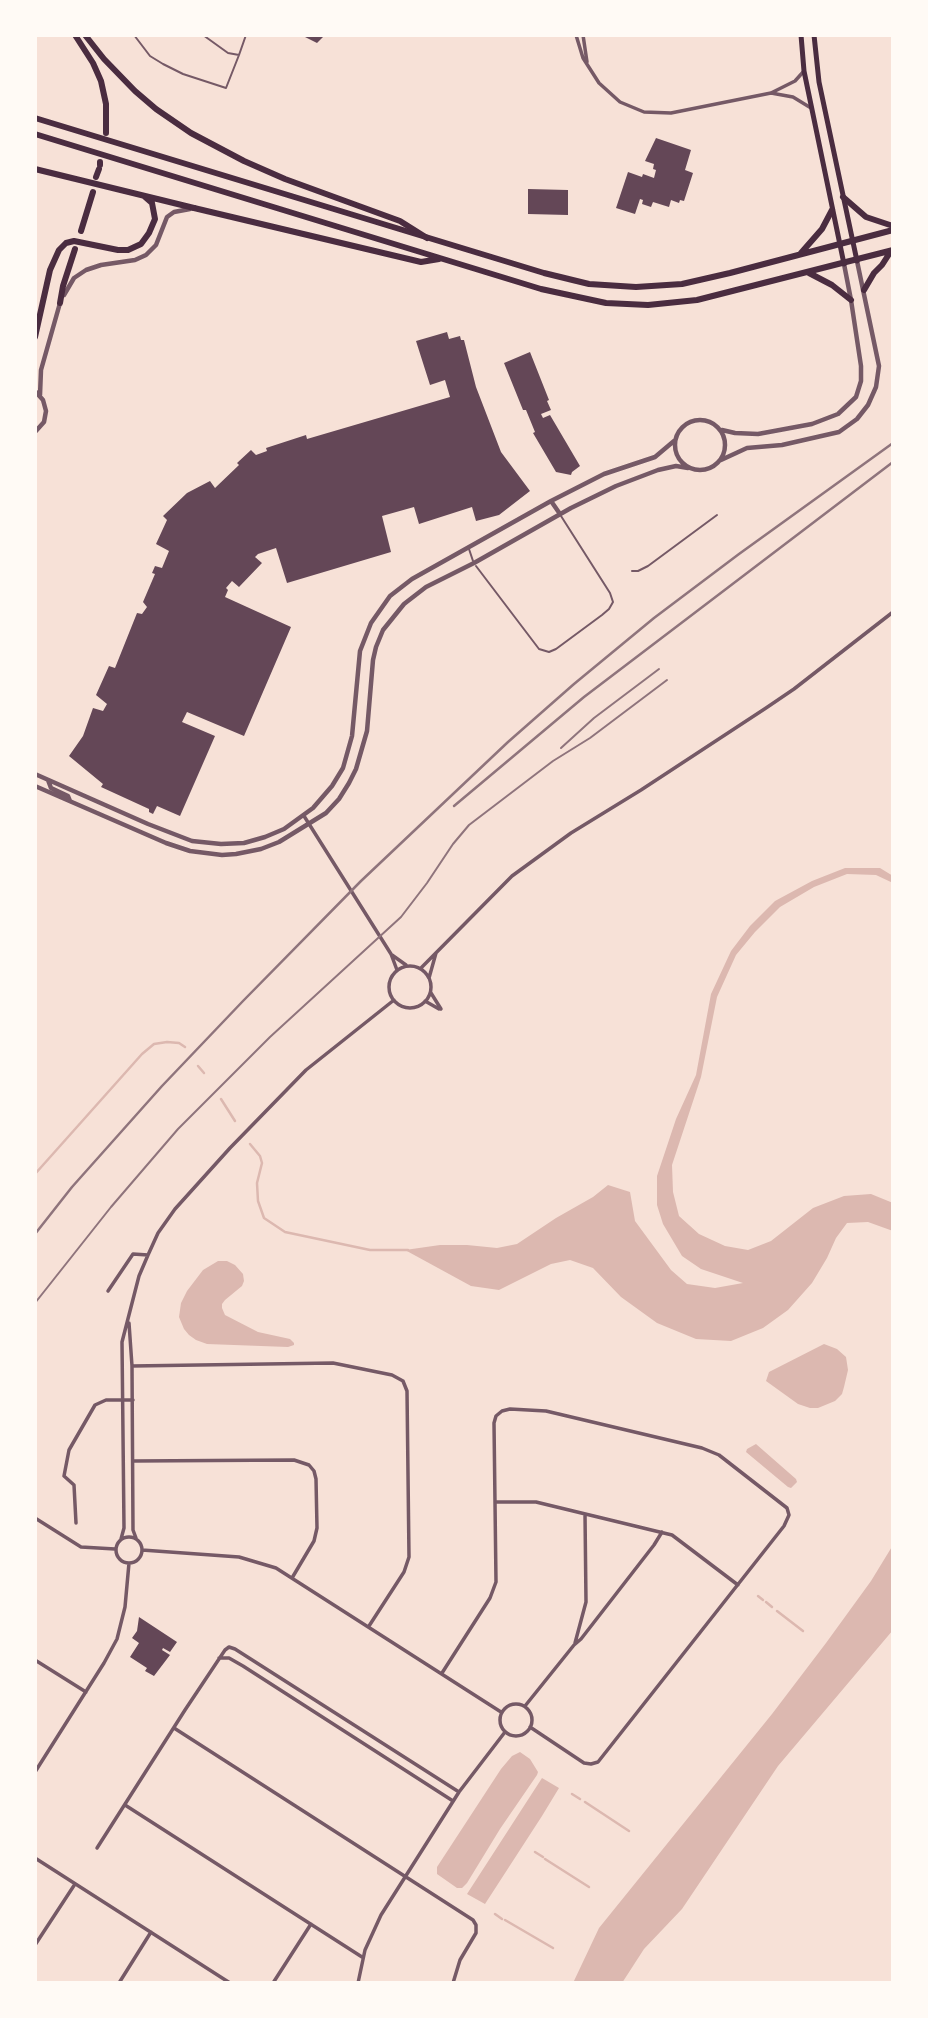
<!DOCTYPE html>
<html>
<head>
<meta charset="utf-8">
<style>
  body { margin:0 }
  #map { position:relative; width:928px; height:2018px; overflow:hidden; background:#f7e1d7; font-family:"DM Sans",sans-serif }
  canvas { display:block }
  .frame { position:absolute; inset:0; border:37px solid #fffaf5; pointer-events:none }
</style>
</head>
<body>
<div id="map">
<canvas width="928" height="2018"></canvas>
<div class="frame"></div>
</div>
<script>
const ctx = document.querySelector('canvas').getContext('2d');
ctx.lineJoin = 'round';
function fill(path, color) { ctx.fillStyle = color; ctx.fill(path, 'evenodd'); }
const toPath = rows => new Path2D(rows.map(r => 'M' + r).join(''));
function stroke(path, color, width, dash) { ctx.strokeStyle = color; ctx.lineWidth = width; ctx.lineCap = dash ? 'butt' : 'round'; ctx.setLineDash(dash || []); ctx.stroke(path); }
fill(toPath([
  [845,868,880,868,893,876,893,883,876,875,847,874,814,887,780,907,755,932,736,955,717,997,701,1077,672,1165,673,1192,679,1216,699,1234,725,1246,748,1250,771,1241,813,1208,844,1196,871,1194,893,1203,893,1231,868,1222,847,1223,836,1238,827,1258,812,1283,788,1310,763,1328,731,1341,696,1339,657,1323,621,1297,593,1268,570,1260,551,1264,499,1290,471,1286,405,1250,440,1245,467,1245,497,1248,517,1244,556,1218,593,1197,608,1185,630,1192,635,1221,671,1270,687,1284,715,1288,743,1283,701,1269,682,1256,663,1224,657,1205,657,1176,676,1119,696,1075,711,994,731,951,750,926,775,901,812,881],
  [218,1261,227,1261,235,1265,243,1274,244,1281,242,1286,225,1300,222,1304,222,1308,225,1315,258,1332,290,1339,294,1343,294,1345,288,1347,207,1344,196,1340,189,1335,184,1329,179,1317,181,1303,187,1291,203,1270],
  [824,1344,837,1349,846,1357,848,1370,844,1387,842,1394,835,1401,818,1408,810,1408,798,1404,766,1381,769,1372],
  [756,1444,796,1479,797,1482,791,1488,788,1487,746,1452,747,1449],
  [893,1545,893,1630,778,1766,682,1909,644,1949,622,1983,573,1983,599,1928,772,1714,826,1643,871,1581],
  [520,1752,530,1759,538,1772,537,1775,500,1829,467,1883,462,1888,457,1888,437,1874,437,1867,501,1769,512,1756],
  [542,1778,559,1788,542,1816,485,1904,467,1894]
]), '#dcb8b0');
stroke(toPath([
  [198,1066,204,1073],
  [221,1099,235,1121],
  [250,1144,260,1156,262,1163,257,1183,258,1201,264,1218,285,1232,370,1250,408,1250],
  [35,1174,142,1054,154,1044,167,1042,179,1043,185,1047],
  [758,1596,763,1600],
  [766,1602,772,1607],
  [777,1611,803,1631],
  [572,1794,580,1799],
  [585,1802,629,1831],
  [535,1852,543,1857],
  [545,1859,589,1887],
  [495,1914,502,1919],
  [505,1920,553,1948]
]), '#dcb8b0', 2.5);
fill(toPath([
  [301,35,325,35,317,43],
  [656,138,691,150,685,170,693,173,684,201,680,200,679,203,671,200,669,207,653,202,651,207,642,204,643,200,640,199,635,214,616,208,628,172,642,177,643,174,654,178,656,170,653,169,654,164,645,161],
  [528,189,568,190,568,215,528,214],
  [447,332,449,339,460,336,461,340,464,340,476,387,501,452,530,491,499,515,476,521,472,507,419,524,414,507,382,516,391,552,287,583,276,548,258,554,255,557,262,563,239,587,232,581,226,588,228,590,225,597,291,627,244,736,187,712,182,722,215,736,180,816,157,806,153,814,149,812,149,809,101,787,103,784,69,756,83,736,93,708,103,711,107,704,96,695,109,666,115,668,137,613,142,614,147,607,143,602,155,574,152,573,155,566,162,568,169,551,156,544,167,520,163,516,187,493,210,481,215,488,239,465,237,463,251,450,256,455,267,451,266,448,306,435,307,439,450,397,445,380,430,385,416,341],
  [530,352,549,400,547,401,551,410,541,414,543,418,550,415,580,466,572,472,571,475,556,472,533,433,535,432,526,410,523,410,504,363],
  [139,1617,177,1642,170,1652,163,1648,162,1650,170,1655,154,1676,145,1671,147,1668,130,1657,139,1643,132,1638,137,1631]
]), '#644757');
stroke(toPath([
  [134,35,150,56,163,64,183,74,226,88,239,55],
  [203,35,228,53,239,55,246,35],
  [469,549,473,561],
  [476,566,539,649,549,652,556,649,602,615,609,609,613,602,610,593,561,516],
  [632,571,638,571,648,566,717,515]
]), '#755966', 2);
stroke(toPath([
  [576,35,583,58,599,83,620,102,644,112,671,113,771,93,795,81,804,71],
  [583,35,587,62],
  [771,93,793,97,811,108],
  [304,816,391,954,397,970],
  [392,955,406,965],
  '389 987a21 21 0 1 1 42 0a21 21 0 1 1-42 0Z',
  [421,968,512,876,571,833,641,790,766,708,794,689,893,612],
  [429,978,436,953],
  [431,993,441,1009],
  [425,1001,439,1009],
  [108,1291,133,1254,148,1255,158,1233,175,1209,230,1148,306,1070,394,1000],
  [129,1323,132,1366,133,1530,136,1538],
  [132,1366,333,1363,392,1375,403,1381,407,1391,409,1557,404,1572,369,1626],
  [133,1461,294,1460,309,1465,314,1471,316,1479,317,1528,314,1541,292,1578],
  [495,1502,536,1502,672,1535,738,1585],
  [35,1518,81,1547,115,1549],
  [76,1523,74,1485,64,1476,69,1450,95,1405,106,1400,133,1400],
  '116 1550a13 13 0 1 1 26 0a13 13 0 1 1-26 0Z',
  [121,1539,124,1528,122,1342,139,1276,148,1255],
  [142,1550,239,1557,276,1568,501,1712],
  [575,1643,586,1602,585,1514],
  [219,1658,229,1658,243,1666,453,1801],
  [35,1660,86,1692],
  [442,1673,490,1598,496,1582,494,1423,496,1416,502,1411,510,1409,546,1411,702,1448,719,1455,787,1508,789,1515,784,1526,598,1762,591,1764,584,1763,530,1727],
  '500 1720a16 16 0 1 1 32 0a16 16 0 1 1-32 0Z',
  [525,1706,574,1645,581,1639,654,1545,662,1532],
  [174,1728,473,1920,476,1925,476,1933,460,1960,453,1983],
  [35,1772,104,1663,117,1639,125,1607,129,1563],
  [125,1805,362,1957],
  [97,1848,185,1710,225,1650,229,1647,235,1649,459,1792],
  [35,1858,230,1983],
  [35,1945,75,1884],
  [119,1983,151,1932],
  [273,1983,311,1924],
  [358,1983,365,1950,381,1915,459,1792,505,1732]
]), '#755966', 3.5);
stroke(toPath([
  [64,295,74,278,86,270,101,265,135,260,146,255,156,245,167,217,174,212,190,209],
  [35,391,43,400,46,411,44,422,35,432],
  [40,395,41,370,60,303],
  '675 445a25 25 0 1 1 50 0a25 25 0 1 1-50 0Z',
  [722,430,735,433,758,434,812,424,838,414,856,397,861,381,861,366,851,300,844,264],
  [721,460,747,448,782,445,839,432,857,419,868,405,876,387,879,366,857,261],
  [551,501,560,514],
  [35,774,148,824,192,841,221,844,244,843,265,837,284,829,313,808,332,786,343,768,352,736,360,651,371,623,390,596,412,579,551,501,604,474,655,457,674,441],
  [48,780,51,788,68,796,70,801],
  [35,786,166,843,190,851,222,855,236,854,261,849,279,842,326,813,339,799,349,783,356,769,367,731,373,660,376,647,383,630,404,604,426,587,474,563,571,508,616,486,658,470,676,466,688,468]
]), '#755966', 4.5);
stroke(toPath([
  [801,35,804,71,844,264],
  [814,35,819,82,857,261]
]), '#4a2c40', 5);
stroke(toPath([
  [35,118,544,273,589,284,636,287,682,284,730,273,893,230],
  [35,134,541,289,606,303,648,305,697,300,893,250],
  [843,197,866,217,893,226],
  [194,208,421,262,439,259],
  [801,253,822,229,832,210],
  [809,273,832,285,851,300],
  [864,290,874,273,882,265,891,251]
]), '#4a2c40', 6);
stroke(toPath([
  [75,35,93,63,101,81,106,104,106,133],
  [85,35,104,59,135,91,156,109,191,133,244,161,285,179,400,221,427,238],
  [100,165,100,162],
  [35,169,194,208],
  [96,177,99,169],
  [81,231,93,192],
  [60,303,63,286,75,249],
  [35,337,50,270,59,250,66,243,74,241,118,250,128,250,141,244,149,233,155,219,152,203,144,196]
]), '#4a2c40', 6);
stroke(toPath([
  [561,748,594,718,659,669],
  [35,1303,111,1207,178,1129,270,1037,401,917,427,883,453,844,469,825,553,761,590,738,667,680]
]), '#8f747c', 2);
stroke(toPath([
  [454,806,584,697,893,462],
  [35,1234,72,1187,162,1086,243,1001,361,881,508,742,574,684,654,618,739,554,893,443]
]), '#8f747c', 2.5);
</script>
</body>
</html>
